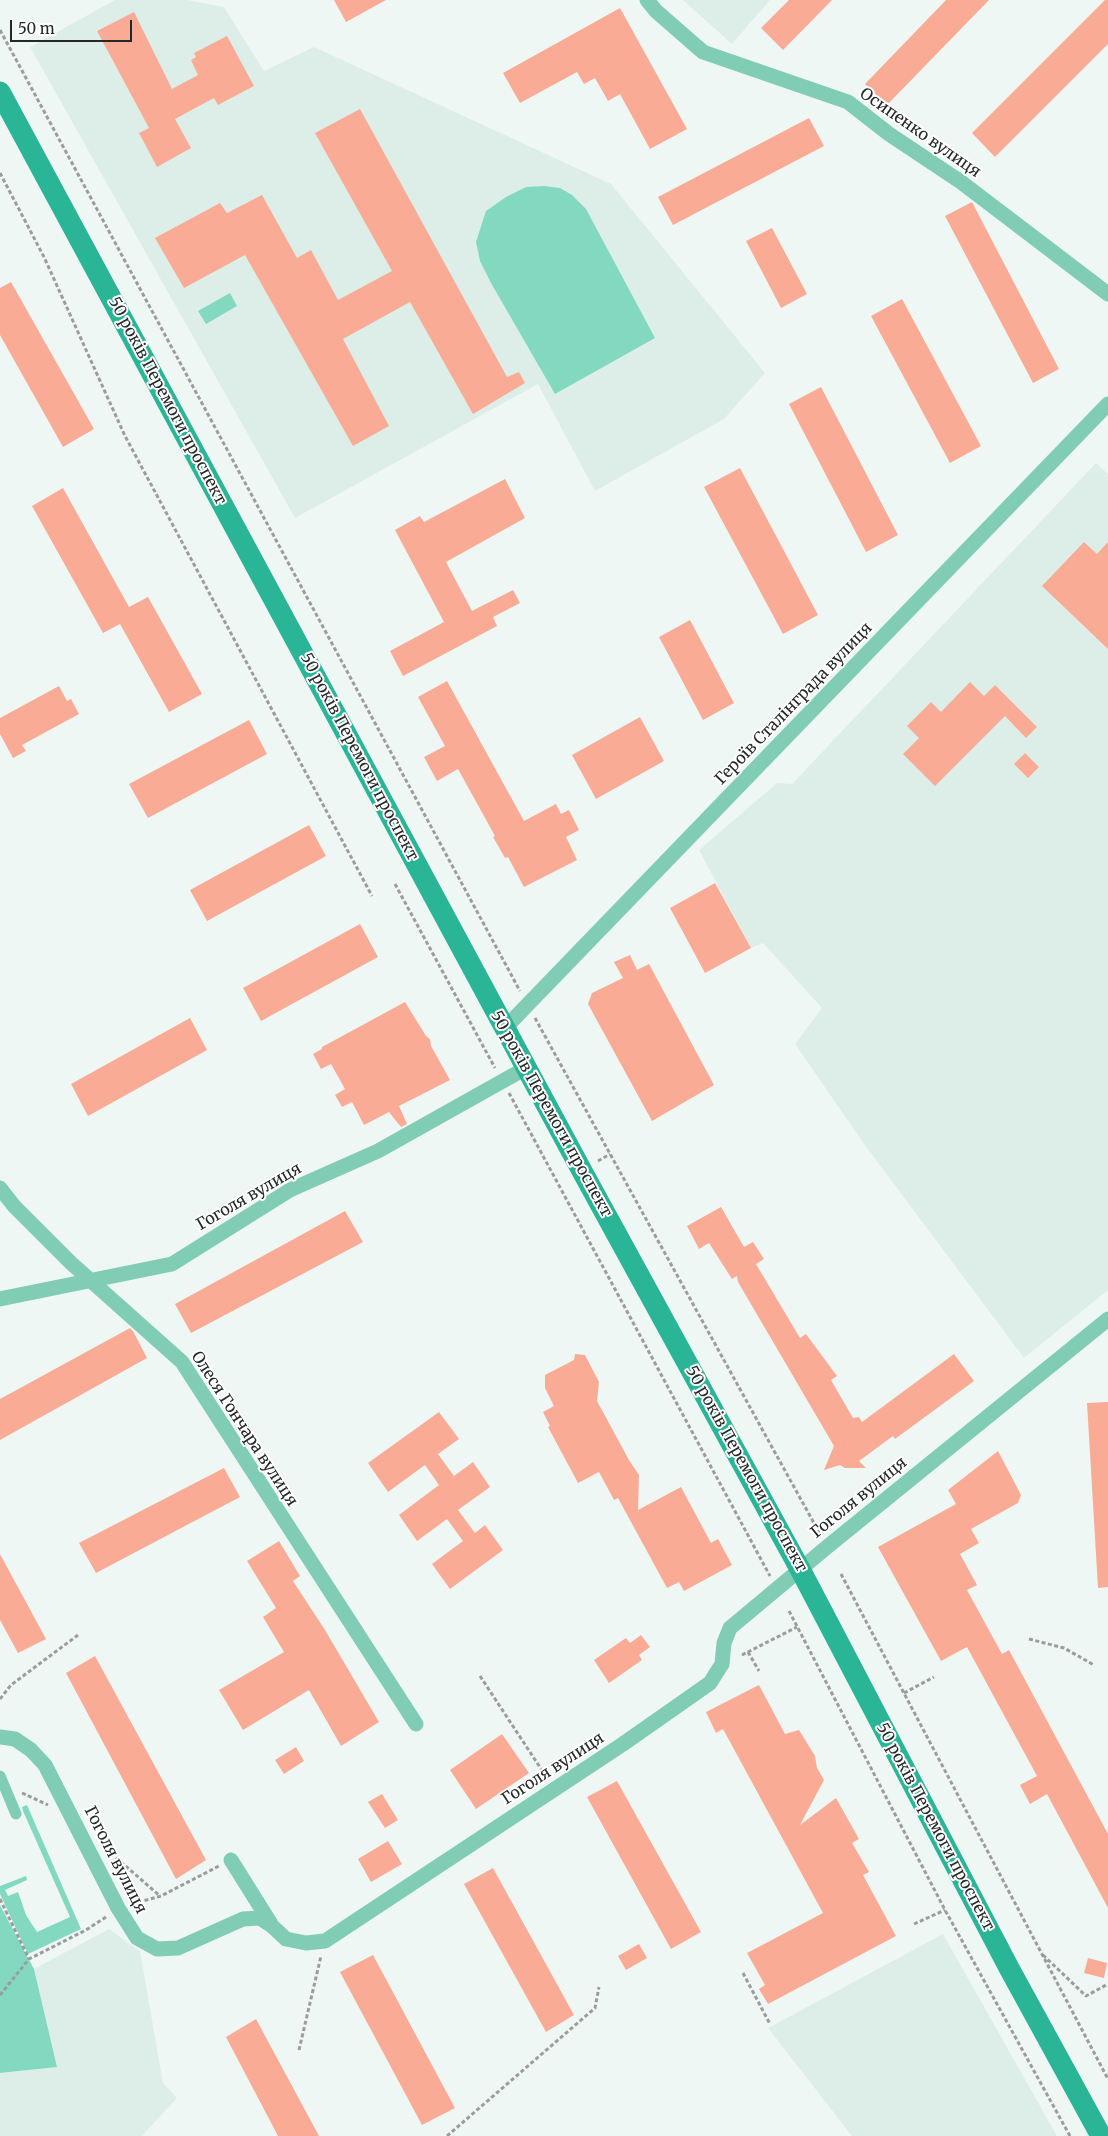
<!DOCTYPE html>
<html>
<head>
<meta charset="utf-8">
<style>
  body { margin:0 }
  #map { position:relative; width:1108px; height:2136px; overflow:hidden; background:#eff7f4; font-family:Merriweather,serif }
  canvas { display:block }
  .scale { position:absolute; left:10px; top:20px; width:122px; height:22px; box-sizing:border-box; border:2px solid #252827; border-top:0; padding-left:6px; font-size:15px; line-height:18px; white-space:nowrap; color:#252827; -webkit-text-stroke:4px #fff; paint-order:stroke }
</style>
</head>
<body>
<div id="map">
<canvas width="1108" height="2136"></canvas>
<div class="scale">50 m</div>
</div>
<script>
const ctx = document.querySelector('canvas').getContext('2d');
ctx.lineJoin = 'round';
function fill(path, color) { ctx.fillStyle = color; ctx.fill(path, 'evenodd'); }
const toPath = rows => new Path2D(rows.map(r => 'M' + r).join(''));
function stroke(path, color, width, dash) { ctx.strokeStyle = color; ctx.lineWidth = width; ctx.lineCap = dash ? 'butt' : 'round'; ctx.setLineDash(dash || []); ctx.stroke(path); }
function write(font, color, halo, rows, align = 'center') {
  ctx.font = font + ' Merriweather,serif'; ctx.lineWidth = 4; ctx.setLineDash([]); ctx.textBaseline = 'middle'; ctx.strokeStyle = halo; ctx.fillStyle = color; for (const [text, x, y, turn = 0] of rows) {
    ctx.save(); ctx.translate(x, y); ctx.rotate((+turn || 0) * Math.PI / 180); ctx.textAlign = isNaN(turn) ? turn : align; if (halo) ctx.strokeText(text, 0, 0); ctx.fillText(text, 0, 0); ctx.restore();
  }
}
fill(toPath([
  [115,0,187,0,224,7,264,71,314,47,611,184,765,373,724,419,595,491,538,384,295,518,30,47],
  [683,0,770,0,732,44],
  [1096,463,1108,474,1108,1290,1024,1358,864,1144,795,1044,822,1008,763,943,751,948,699,850,777,783,792,784],
  [109,1929,140,1951,163,2083,177,2098,142,2136,0,2136,0,2073,57,2067,34,1969],
  [943,1934,1057,2136,852,2136,768,2028]
]), '#ddeee8');
fill(toPath([
  [544,186,560,188,572,195,586,209,655,338,555,394,491,283,480,261,476,242,486,211,506,197,526,187],
  [230,293,237,306,206,324,198,311],
  [27,1805,81,1929,28,1954,0,1894,0,1886,26,1876,27,1880,5,1890,8,1896,18,1892,26,1915,37,1932,70,1917,23,1811,22,1807],
  [0,1905,34,1969,57,2067,0,2073]
]), '#83d9bf');
fill(toPath([
  [334,0,386,0,346,22],
  [789,0,832,0,783,50,761,28],
  [946,0,989,0,887,105,865,84],
  [1105,0,1108,0,1108,44,995,157,972,133],
  [620,8,687,129,650,149,620,94,608,101,595,78,584,84,577,72,520,103,503,73],
  [134,12,172,89,198,75,191,60,196,57,194,53,227,36,254,86,218,105,214,98,175,119,191,148,157,167,139,133,149,128,97,31],
  [360,109,507,377,519,372,525,383,473,414,410,302,343,339,389,426,353,446,245,255,184,288,155,238,220,203,227,213,262,195,297,258,311,250,338,300,392,271,315,133],
  [809,118,824,146,673,225,658,197],
  [972,202,1059,369,1033,383,945,216],
  [772,228,807,294,781,308,746,241],
  [11,282,94,429,63,447,0,335,0,288],
  [902,299,981,446,950,463,871,316],
  [821,387,898,535,866,552,789,404],
  [740,468,818,615,783,634,704,487],
  [505,479,525,518,446,562,472,611,513,590,520,603,493,617,497,626,403,676,390,651,444,622,395,530,420,516,424,522],
  [63,488,129,607,148,597,202,694,169,712,120,624,103,633,32,506],
  [1084,542,1097,554,1108,542,1108,649,1042,586],
  [690,620,734,703,703,720,659,637],
  [447,681,524,821,556,804,561,814,569,810,579,830,566,837,577,860,524,887,508,857,505,858,493,837,495,836,458,769,437,781,424,757,445,746,418,697],
  [970,682,984,696,995,685,1037,727,1026,738,1005,716,935,786,903,754,919,738,907,726,931,702,941,712],
  [59,686,67,701,71,699,79,714,22,745,26,751,13,758,0,734,0,718],
  [640,717,664,761,596,799,572,755],
  [249,720,267,754,148,818,129,784],
  [1025,753,1039,767,1028,778,1014,764],
  [309,825,326,856,207,921,190,890],
  [715,883,751,948,705,973,670,908],
  [360,924,378,957,261,1021,243,988],
  [630,955,637,970,649,964,714,1085,652,1121,588,1004,592,993,623,978,614,962],
  [405,1002,426,1036,430,1039,431,1046,450,1080,399,1106,407,1124,401,1127,389,1112,364,1125,352,1102,342,1107,335,1095,345,1089,331,1064,321,1069,313,1054,322,1049,322,1047],
  [190,1018,207,1050,88,1116,71,1084],
  [721,1207,744,1247,753,1242,764,1259,756,1264,800,1338,806,1334,837,1376,831,1380,853,1418,859,1417,862,1422,954,1354,974,1381,895,1439,893,1436,859,1461,866,1468,845,1468,840,1465,824,1470,834,1446,738,1282,737,1276,732,1279,709,1243,699,1249,687,1226],
  [345,1211,363,1242,191,1333,175,1304],
  [130,1328,133,1331,147,1358,0,1440,0,1399],
  [575,1354,585,1355,599,1382,597,1401,629,1460,639,1475,638,1510,681,1487,711,1543,718,1539,732,1565,684,1591,679,1582,667,1588,618,1498,614,1500,599,1472,578,1483,548,1427,550,1426,543,1412,554,1406,545,1388,545,1375,574,1360],
  [1108,1402,1108,1587,1098,1588,1087,1403],
  [439,1412,459,1439,438,1454,454,1476,473,1462,490,1487,458,1510,475,1533,485,1525,503,1550,450,1589,432,1564,463,1541,447,1519,417,1541,399,1515,439,1485,425,1465,388,1492,368,1463],
  [998,1451,1021,1495,1018,1503,971,1529,979,1543,960,1554,977,1585,967,1590,1002,1654,1009,1650,1108,1834,1108,1908,1047,1794,1030,1804,1020,1785,1037,1776,967,1647,941,1661,878,1547,956,1504,948,1490],
  [224,1468,240,1497,96,1573,79,1543],
  [279,1541,300,1576,293,1581,325,1630,379,1722,341,1746,309,1690,243,1730,219,1690,284,1652,263,1617,276,1608,247,1561],
  [0,1554,46,1639,18,1653,0,1620],
  [641,1635,650,1647,639,1655,642,1660,609,1683,594,1660,626,1638,630,1643],
  [95,1656,206,1860,176,1879,66,1673],
  [759,1685,785,1734,799,1730,815,1756,817,1768,824,1780,800,1825,836,1798,859,1839,852,1843,869,1872,863,1875,896,1936,768,2004,759,1989,765,1985,747,1953,823,1913,723,1729,716,1733,706,1712],
  [502,1734,529,1773,476,1809,450,1770],
  [296,1747,304,1761,284,1774,275,1760],
  [617,1781,701,1932,671,1949,587,1797],
  [382,1794,398,1820,385,1828,368,1802],
  [388,1841,402,1864,371,1882,358,1859],
  [493,1868,574,2015,546,2032,464,1884],
  [639,1944,647,1958,626,1970,618,1956],
  [373,1955,455,2108,422,2125,340,1972],
  [1088,1958,1107,1963,1104,1978,1084,1973],
  [256,2019,319,2136,278,2136,226,2037]
]), '#faab96');
stroke(toPath([
  [0,30,520,991],
  [0,173,44,257,125,436,372,896],
  [395,884,495,1068],
  [535,1018,820,1534],
  [509,1093,770,1576],
  [598,1161,610,1154],
  [841,1574,1108,2079],
  [789,1611,945,1910,1070,2136],
  [1029,1639,1064,1648,1094,1665],
  [748,1652,759,1671],
  [742,1655,797,1627],
  [480,1676,547,1778],
  [904,1693,934,1677],
  [0,1699,11,1685,78,1635],
  [22,1793,48,1805],
  [106,1849,160,1896],
  [0,1899,29,1959],
  [132,1904,161,1896,219,1866],
  [914,1924,945,1910],
  [1043,1955,1086,1996,1108,1984],
  [743,1973,770,2024],
  [0,1995,29,1959,86,1930,106,1917],
  [299,2050,321,1956],
  [447,2136,595,2008,599,1987]
]), '#989e9c', 3, [4, 2.5]);
stroke(toPath([
  [0,1776,16,1814]
]), '#80ccb5', 11);
stroke(toPath([
  [647,0,656,11,703,52,848,102,889,134,961,182,1108,294],
  [505,1028,1108,404],
  [0,1188,14,1206,71,1263,182,1362,416,1724],
  [0,1299,172,1264,290,1190,378,1151,526,1068],
  [0,1737,15,1739,31,1750,45,1765,118,1908,137,1938,157,1949,178,1948,243,1919,260,1918,272,1926,286,1939,306,1943,325,1941,623,1744,710,1683,722,1664,724,1643,730,1628,827,1547,1108,1319],
  [231,1860,271,1924]
]), '#80ccb5', 15);
stroke(toPath([
  [0,92,582,1171,800,1569,1009,1968,1101,2136]
]), '#2ab696', 21);
write('16px', '#252827', '#fff', [
  ["Осипенко вулиця",920,133,35],
  ["50 років Перемоги проспект",167,401,62],
  ["Героїв Сталінграда вулиця",794,704,-46],
  ["50 років Перемоги проспект",359,757,62],
  ["50 років Перемоги проспект",551,1114,61],
  ["Гоголя вулиця",249,1197,-30],
  ["Олеся Гончара вулиця",244,1429,57],
  ["50 років Перемоги проспект",746,1469,61],
  ["Гоголя вулиця",859,1498,-39],
  ["Гоголя вулиця",553,1769,-33],
  ["50 років Перемоги проспект",935,1827,62],
  ["Гоголя вулиця",115,1860,63]
]);
</script>
</body>
</html>
